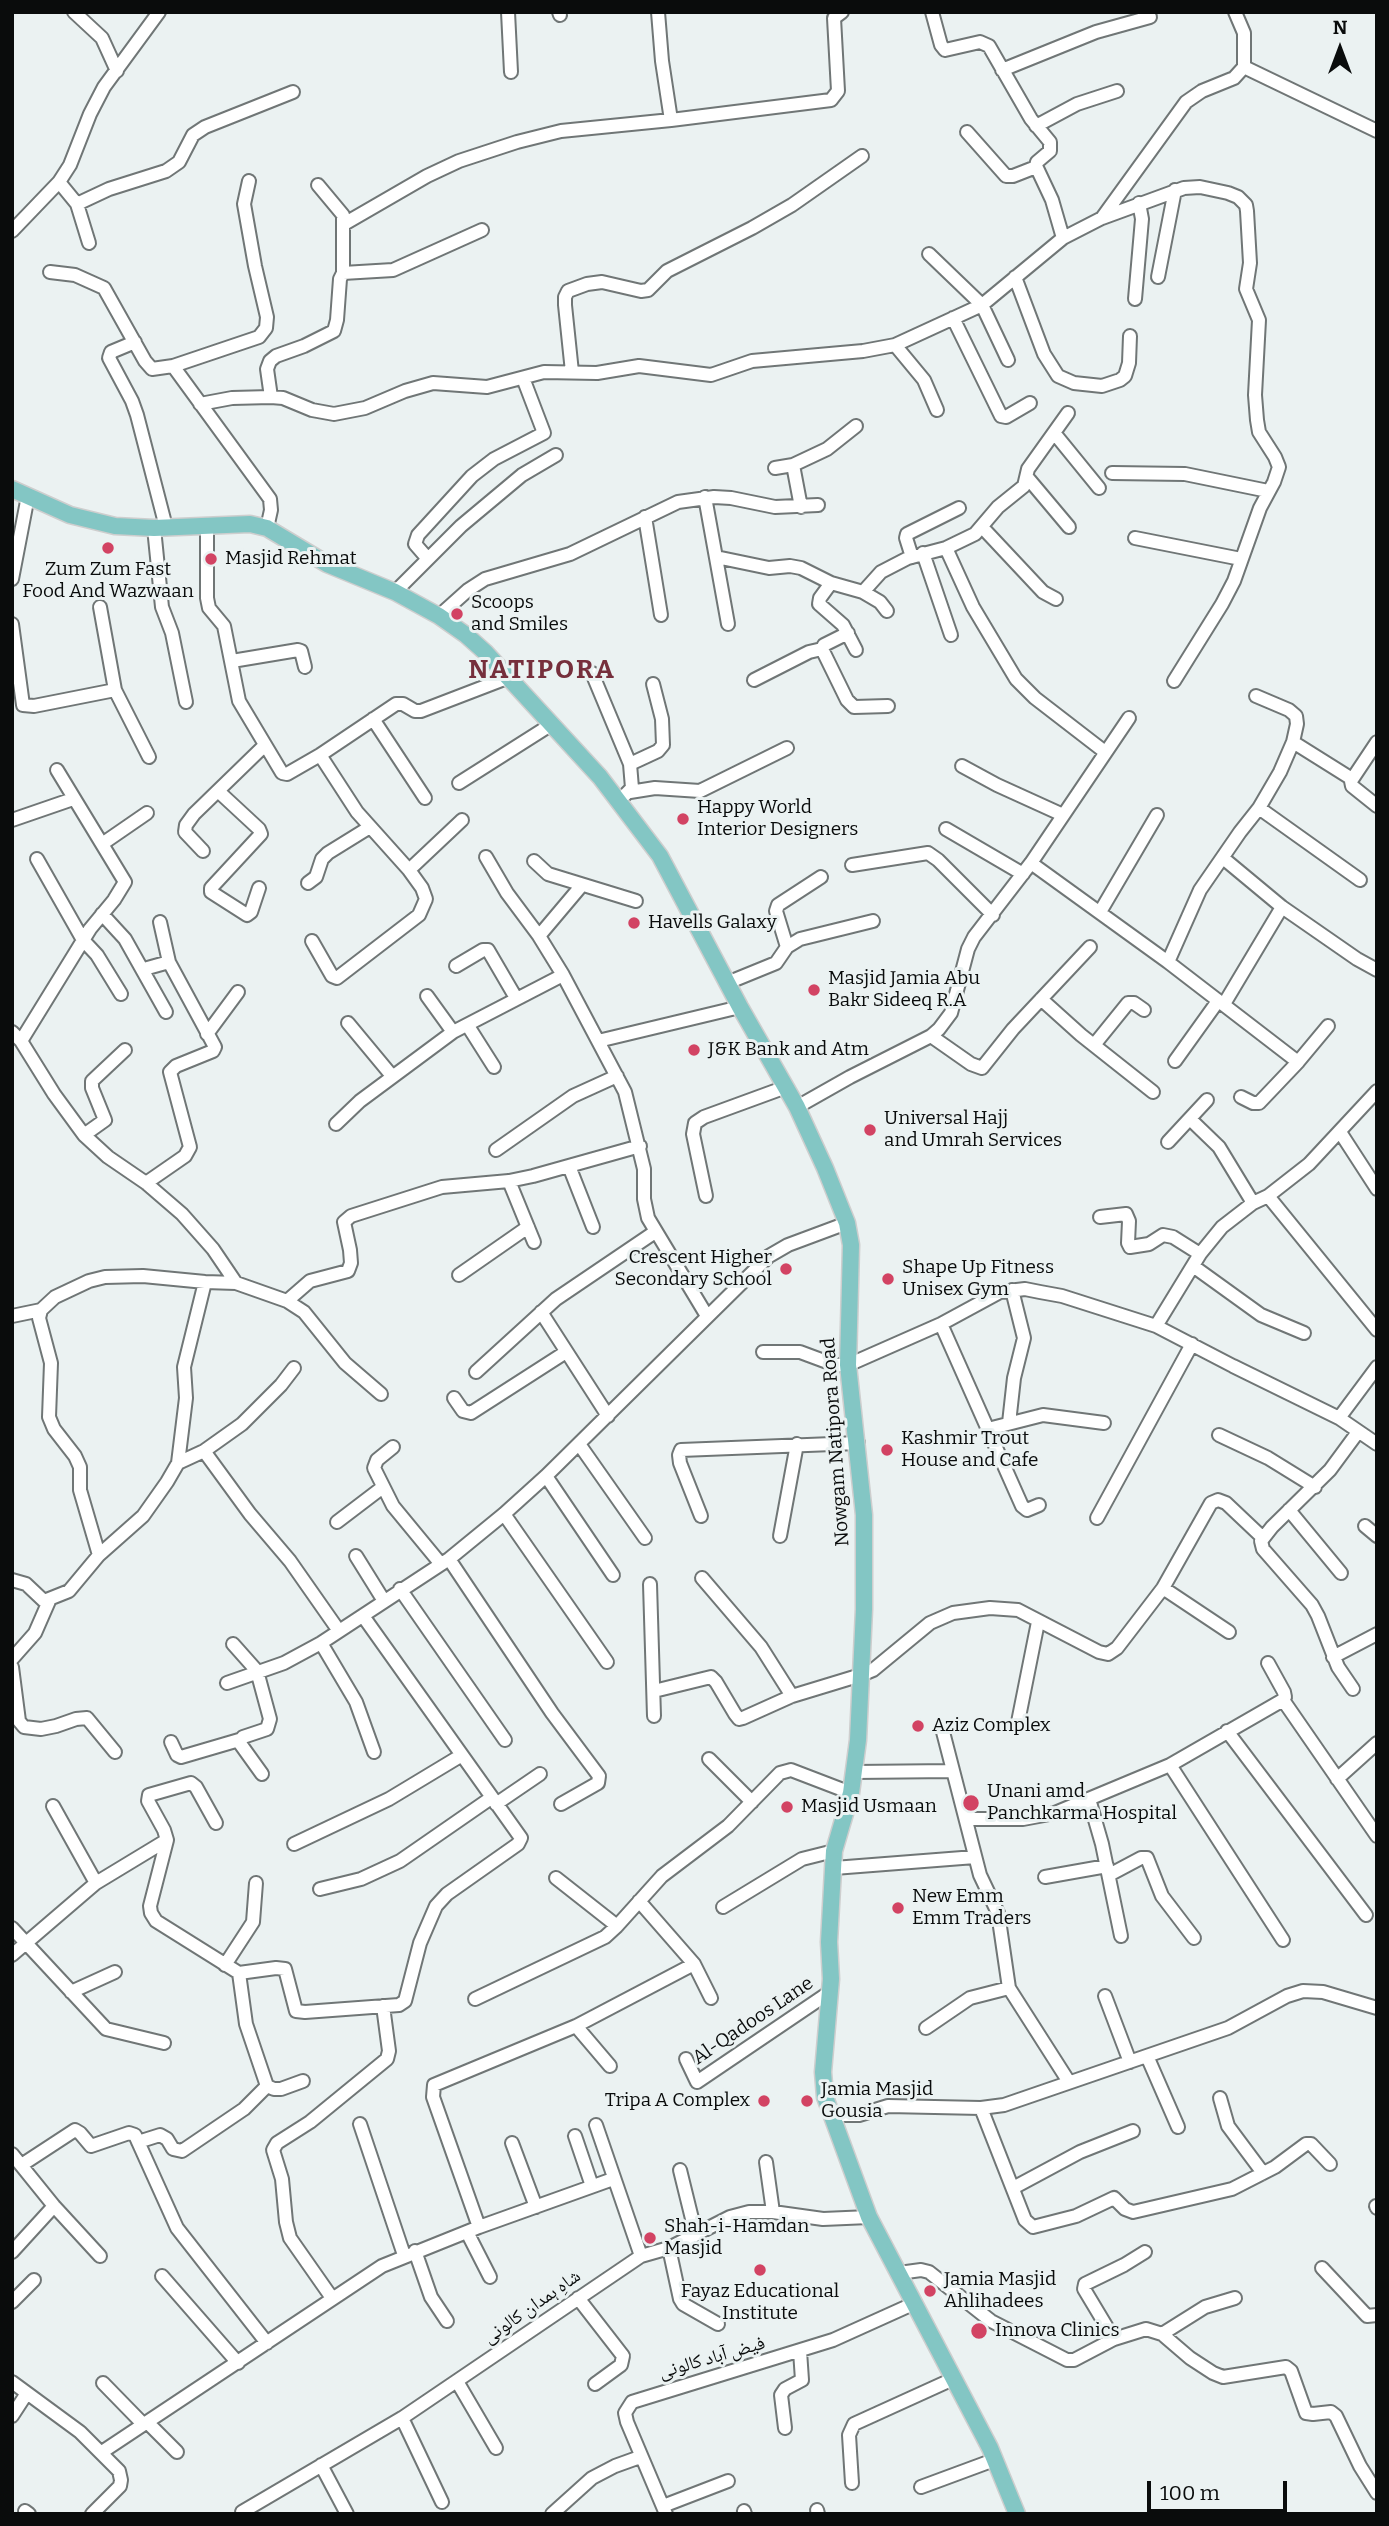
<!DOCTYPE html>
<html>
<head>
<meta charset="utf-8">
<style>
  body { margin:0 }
  #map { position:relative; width:1389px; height:2526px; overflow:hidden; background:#ebf2f2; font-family:Bitter,serif }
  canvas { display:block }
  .frame { position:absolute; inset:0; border:14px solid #0a0c0c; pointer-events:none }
  .north { position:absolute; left:1305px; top:14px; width:70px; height:70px; -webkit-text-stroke:5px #ebf2f2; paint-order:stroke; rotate:0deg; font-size:19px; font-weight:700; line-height:28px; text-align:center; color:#0a0c0c }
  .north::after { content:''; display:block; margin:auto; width:24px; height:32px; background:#0a0c0c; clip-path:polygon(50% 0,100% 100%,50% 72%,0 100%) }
  .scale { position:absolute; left:1147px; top:2481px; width:140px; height:32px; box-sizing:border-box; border:4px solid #0a0c0c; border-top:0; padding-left:9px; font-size:21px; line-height:24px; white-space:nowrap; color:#0a0c0c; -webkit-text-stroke:5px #ebf2f2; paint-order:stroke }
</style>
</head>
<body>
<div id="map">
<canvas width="1389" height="2526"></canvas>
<div class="frame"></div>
<div class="north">N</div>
<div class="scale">100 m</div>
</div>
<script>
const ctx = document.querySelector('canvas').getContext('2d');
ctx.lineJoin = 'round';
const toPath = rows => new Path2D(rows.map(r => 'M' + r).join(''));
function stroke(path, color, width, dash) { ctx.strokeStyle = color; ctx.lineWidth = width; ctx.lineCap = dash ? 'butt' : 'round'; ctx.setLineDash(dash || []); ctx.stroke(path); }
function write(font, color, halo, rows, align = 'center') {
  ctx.font = font + ' Bitter,"Noto Naskh Arabic",serif'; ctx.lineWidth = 6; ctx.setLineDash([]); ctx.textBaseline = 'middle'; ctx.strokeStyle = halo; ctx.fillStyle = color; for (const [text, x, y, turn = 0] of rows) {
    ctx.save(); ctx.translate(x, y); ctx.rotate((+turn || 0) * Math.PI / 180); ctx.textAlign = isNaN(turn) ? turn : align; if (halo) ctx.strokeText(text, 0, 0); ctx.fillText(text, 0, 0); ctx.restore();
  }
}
const minor = toPath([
  [74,12,102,38,117,71],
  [508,12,511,72],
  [559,12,560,15],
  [658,12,662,61,671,120],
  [932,12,941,45,945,50,980,42,989,46,1031,119,1050,142,1050,151,1037,162,1036,166,1052,200,1063,238],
  [1244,67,1377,131],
  [1002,70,1096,32,1150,17],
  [1036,126,1077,104,1117,91],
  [967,132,1006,176,1013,176,1036,167],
  [59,182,77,204,89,243],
  [318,185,343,215,343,273],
  [77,204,109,189,166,171,179,162,193,135,205,127,293,92],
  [1102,218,1186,102,1202,91,1234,78,1244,67,1244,33,1235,12],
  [344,224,427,176,459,161,517,142,561,131,671,120,831,100,838,91,834,18,842,12],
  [12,231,59,182,70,165,90,114,104,87,159,12],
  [929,254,982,305,1008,360],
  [50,272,75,275,104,288,145,361,152,369,173,366,259,337,266,328,267,317,255,266,244,204,249,181],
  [1015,277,1044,354,1058,376,1074,383,1102,386,1120,380,1125,376,1129,363,1130,336],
  [1158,277,1175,190],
  [1135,299,1142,219,1139,203],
  [953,318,1001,416,1006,417,1030,403],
  [135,342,111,352,109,358,132,401,137,415,166,527],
  [895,345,924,380,937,410],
  [173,366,270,499,271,510,267,528],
  [572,372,565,305,565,297,568,291,587,284,602,282,641,291,648,290,667,271,752,228,792,205,862,156],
  [271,397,267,369,270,361,276,356,304,346,334,331,337,320,340,279,343,273,393,270,482,230],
  [200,404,232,398,271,397,283,398,312,410,334,414,365,408,405,391,433,383,487,387,544,372,597,373,639,366,711,375,752,361,863,351,895,345,982,305,1063,238,1102,218,1184,188,1200,187,1228,193,1238,197,1246,205,1247,211,1250,263,1246,289,1259,320,1255,395,1257,420,1259,432,1275,457,1279,467,1274,482,1260,508,1234,581,1222,604,1174,681],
  [1055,434,1099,488],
  [793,465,801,507],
  [775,468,793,465,827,449,856,426],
  [1112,473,1185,474,1268,491],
  [1027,477,1069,527],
  [705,497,728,624],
  [645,517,661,615],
  [207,525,207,598,209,608,224,626,239,701,282,773,287,774,320,755,396,704,403,704,415,711,421,711,507,678],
  [982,527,1043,592,1056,599],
  [154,528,162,607,172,633,186,702],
  [1135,538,1241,559],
  [946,548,973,607,1016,679,1035,698,1105,752],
  [923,553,951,635],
  [716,557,769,568,790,566,801,568,831,583,863,592,880,602,887,611],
  [912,557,906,538,907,534,959,508],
  [428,559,415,544,418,535,472,476,494,459,544,433,523,378],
  [12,579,28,496],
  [831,583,820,598,819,604,843,625,856,650],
  [395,592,461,526,522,475,556,455],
  [863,592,881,572,908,558,946,548,975,534,998,507,1024,486,1028,469,1068,413],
  [100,607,115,690],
  [439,616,468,590,485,579,570,554,678,502,714,497,731,498,775,507,818,505],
  [12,624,23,705,34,706,115,690,149,757],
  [848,633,824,645,822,649,847,700,854,707,888,706],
  [232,661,298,650,301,651,305,667],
  [592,673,630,764,632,788,625,795],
  [754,680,809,652,822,649],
  [373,719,425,798],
  [1293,742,1352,779],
  [1377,742,1351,781,1352,786,1377,806],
  [630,764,658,751,663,745,662,719,653,684],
  [962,766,997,785,1063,815],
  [459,783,552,724],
  [218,791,259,829,261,834,211,888,211,892,247,915,251,912,259,888],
  [630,792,655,788,700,791,787,748],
  [1259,808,1360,880],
  [12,820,73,799],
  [946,829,1023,874],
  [102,844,147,813],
  [203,851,185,832,186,825,194,814,264,746],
  [486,857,507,893,539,936,563,975,625,1092,644,1169,644,1199,648,1218,707,1316],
  [1223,858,1282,907,1357,959,1377,970],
  [37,859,83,940,97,955,121,994],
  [534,861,548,874,636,901],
  [1031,863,1168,962,1298,1062],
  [852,865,928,853,938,860,993,915],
  [409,870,462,820],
  [308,883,316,877,322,859,328,853,370,827],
  [1100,912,1157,815],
  [102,914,125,939,166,1012],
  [539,936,582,885],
  [312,941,332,976,337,978,419,915,426,899,422,888,409,870,357,812,320,755],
  [787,947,776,911,778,905,821,877],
  [1168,962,1200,890,1240,832,1259,808,1280,772,1293,742,1297,724,1296,716,1289,710,1256,696],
  [456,966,483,950,488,950,516,998],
  [144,969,169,962],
  [727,983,776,963,787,947,800,939,873,921],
  [427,996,453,1032],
  [1041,999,1081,1035,1153,1092],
  [1224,1004,1282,907],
  [348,1023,392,1076],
  [468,1026,494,1067],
  [12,1032,21,1041,54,1094,84,1135,108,1157,146,1183,182,1214,213,1249,236,1283],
  [207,1034,238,992],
  [931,1036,971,1064,982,1068,1013,1029,1090,947],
  [21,1041,90,929,114,900,125,882,57,770],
  [598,1041,740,1007],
  [1094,1045,1128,1003,1134,1003,1144,1010],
  [1175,1061,1218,1001],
  [1241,1097,1253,1103,1259,1103,1298,1062,1328,1026],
  [797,1107,850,1077,931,1036,939,1029,951,1013,968,949,974,937,1031,863,1129,718],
  [1190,1119,1219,1147,1253,1203],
  [336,1124,360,1101,453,1032,563,975],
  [1340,1132,1377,1189],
  [84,1135,105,1120,92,1088,92,1081,125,1050],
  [1168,1142,1207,1100],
  [496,1150,573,1096,617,1076],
  [569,1166,593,1227],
  [509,1181,534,1242],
  [146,1183,185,1156,190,1147,170,1072,176,1066,213,1051,215,1047,169,962,160,922],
  [706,1196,693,1134,695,1123,704,1117,786,1087],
  [1268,1196,1377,1330],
  [1100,1217,1126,1214,1129,1221,1128,1243,1130,1247,1149,1244,1163,1235,1173,1237,1200,1254],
  [1193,1266,1261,1315,1304,1333],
  [459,1275,528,1227],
  [287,1301,310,1281,348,1271,351,1263,350,1250,344,1222,351,1216,442,1187,509,1181,533,1176,640,1146],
  [541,1312,608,1416],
  [12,1316,41,1310],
  [941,1324,1022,1506,1027,1510,1039,1505],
  [1156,1326,1200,1254,1222,1227,1253,1203,1268,1196,1309,1164,1377,1091],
  [763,1352,800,1352,835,1365,848,1365,941,1324,1000,1292,1025,1289,1040,1292,1062,1296,1156,1326,1233,1366,1339,1418,1377,1444],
  [476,1372,556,1299,655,1232],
  [454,1398,463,1411,471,1413,566,1352],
  [1339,1418,1377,1367],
  [1009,1423,1014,1378,1024,1338,1012,1290],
  [988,1429,1043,1415,1104,1423],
  [1219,1435,1268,1458,1315,1487],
  [579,1444,645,1538],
  [393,1447,377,1460,374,1468,393,1506,440,1563],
  [204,1451,250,1514,290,1561,339,1631],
  [178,1463,204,1451,242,1424,281,1385,294,1368],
  [546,1476,613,1575],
  [1289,1510,1341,1573],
  [504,1514,607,1662],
  [701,1516,680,1463,679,1455,681,1450,858,1443],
  [1097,1518,1192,1344],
  [337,1522,383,1487],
  [1365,1526,1377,1536],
  [780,1536,797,1444],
  [99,1555,80,1490,80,1467,75,1456,54,1429,49,1417,51,1363,39,1318,41,1310,55,1297,89,1281,105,1277,143,1276,205,1282,236,1283,287,1301,304,1312,345,1363,381,1394],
  [356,1556,384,1601],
  [449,1559,552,1713,599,1776,598,1783,561,1804],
  [702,1578,761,1647,792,1696],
  [12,1580,26,1584,44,1601,69,1591,99,1555,143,1516,167,1482,178,1463,186,1398,184,1367,205,1282],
  [650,1584,654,1716],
  [1163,1588,1229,1632],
  [400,1589,505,1740],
  [321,1643,356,1702,374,1752],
  [233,1644,257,1671,270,1719,267,1729,243,1737,239,1742,262,1774],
  [1333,1657,1377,1634],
  [12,1659,35,1633,49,1601],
  [12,1667,19,1721,24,1727,41,1729,56,1726,76,1719,87,1718,115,1752],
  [227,1683,284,1663,321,1643,449,1559,504,1514,546,1476,769,1256,788,1245,847,1223],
  [1353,1689,1338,1667,1318,1616,1312,1605,1263,1549,1261,1541,1272,1527,1330,1470,1358,1432],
  [654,1691,711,1677,716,1682,735,1714,739,1719,743,1718,792,1696,861,1675,873,1670,930,1623,953,1613,990,1608,1018,1610,1099,1652,1108,1654,1117,1648,1163,1588,1211,1503,1218,1500,1226,1503,1263,1538],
  [1283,1700,1377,1836],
  [1018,1722,1038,1622],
  [942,1728,980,1875,998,1913,1009,1988,1069,2082],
  [1227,1731,1366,1915],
  [171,1742,177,1755,181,1757,239,1740],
  [709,1759,752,1802],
  [1170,1765,1283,1940],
  [854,1772,953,1771],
  [1337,1779,1377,1743],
  [1089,1799,1102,1844,1121,1936],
  [496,1804,540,1774],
  [53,1806,96,1883],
  [967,1819,1023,1819,1055,1813,1170,1765,1283,1700,1285,1697,1284,1692,1268,1663],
  [216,1823,196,1787,191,1783,149,1795,148,1801,164,1830,167,1840,150,1906,151,1913,156,1921,239,1973,276,1968,285,1969,296,2011,305,2012,399,2005,405,2001,420,1943,436,1906,447,1894,518,1844,521,1838,363,1616],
  [294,1844,389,1799,462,1755],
  [834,1868,975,1857],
  [1109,1875,1141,1858,1147,1858,1162,1896,1194,1938],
  [1045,1877,1107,1866],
  [556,1878,617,1926],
  [320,1889,361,1879,400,1861,491,1798],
  [639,1901,694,1964,711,1998],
  [723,1907,802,1859,834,1851],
  [12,1928,106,2029,164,2043],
  [12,1955,96,1883,167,1840],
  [225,1965,253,1922,256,1883],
  [239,1973,246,2024,267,2086,274,2089,281,2089,303,2081],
  [71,1992,115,1972],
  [1105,1996,1130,2062],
  [475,1999,605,1937,617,1926,662,1876,728,1826,780,1773,791,1770,851,1793],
  [576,2026,610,2066],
  [926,2028,970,1998,1009,1988],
  [1147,2056,1178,2127],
  [686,2059,697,2082,830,1992],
  [1220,2098,1228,2126,1263,2173],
  [981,2108,1025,2220,1033,2227,1076,2216,1114,2198,1125,2209,1133,2212,1232,2189,1275,2167,1306,2144,1311,2144,1330,2164],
  [831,2115,859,2115,888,2106,981,2108,1004,2105,1228,2028,1287,1996,1303,1991,1323,1992,1377,2008],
  [360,2124,404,2255],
  [596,2125,641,2256],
  [575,2136,592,2186],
  [138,2142,160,2135,167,2139,173,2149,182,2151,244,2109,267,2086],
  [512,2143,536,2207],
  [12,2154,54,2206,100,2256],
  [766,2162,773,2212],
  [23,2164,75,2130,80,2133,91,2146,129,2133,135,2135,177,2228,267,2343],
  [680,2170,696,2235],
  [1013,2188,1080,2152,1133,2131],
  [1376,2206,1377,2208],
  [479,2227,433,2097,434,2085,576,2026,694,1964],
  [467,2232,490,2277],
  [669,2248,680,2299,683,2304,718,2324],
  [415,2251,431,2297,447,2321],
  [12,2252,54,2206],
  [1322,2268,1367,2316,1377,2315],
  [899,2273,921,2270,929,2272,991,2321,1067,2360,1074,2360,1114,2339,1146,2329,1162,2334,1190,2358,1213,2373,1223,2377,1286,2367,1291,2371,1306,2413,1313,2414,1331,2412,1336,2416,1360,2466,1377,2493],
  [162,2276,238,2363],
  [332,2298,290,2238,286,2222,282,2179,273,2150,277,2143,310,2122,387,2059,389,2051,383,2006],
  [578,2298,623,2356,621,2365,595,2384],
  [12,2302,34,2280],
  [1162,2334,1205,2307,1235,2298],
  [1114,2339,1084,2289,1085,2284,1124,2265,1145,2252],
  [12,2382,80,2432,119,2471,121,2480,120,2486,92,2514],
  [103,2383,143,2424],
  [458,2383,496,2448],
  [12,2416,27,2393],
  [402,2418,442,2502],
  [147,2422,177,2452],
  [785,2428,781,2395,785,2389,802,2380,800,2351],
  [102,2452,382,2266,479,2227,613,2179],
  [321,2465,347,2514],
  [852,2483,849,2435,854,2424,953,2379],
  [921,2487,994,2460],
  [663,2506,728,2481],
  [817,2510,818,2514],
  [25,2511,29,2514],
  [744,2511,745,2514],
  [242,2512,402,2418,641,2256,669,2248,730,2217,749,2212,773,2212,823,2219,869,2217],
  [552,2514,592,2478,615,2466,640,2457],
  [666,2514,627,2422,625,2413,632,2402,833,2340,915,2303]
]);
const major = toPath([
  [12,489,70,515,115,526,154,528,250,524,267,528,327,564,395,592,439,616,466,635,485,652,600,777,660,856,740,1007,797,1107,825,1168,847,1223,851,1245,848,1365,864,1515,864,1609,858,1740,851,1793,834,1851,829,1942,831,1979,823,2072,825,2097,869,2217,990,2448,1017,2514]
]);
stroke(minor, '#707676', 16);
stroke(major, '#cecece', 19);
stroke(minor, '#fff', 12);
stroke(major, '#83c6c4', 16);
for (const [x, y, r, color] of [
  [108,548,7,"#d24363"],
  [211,559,7,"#d24363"],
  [457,614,7,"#d24363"],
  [683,819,7,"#d24363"],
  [634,923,7,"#d24363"],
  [814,990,7,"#d24363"],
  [694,1050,7,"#d24363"],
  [870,1130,7,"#d24363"],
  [786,1269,7,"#d24363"],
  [888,1279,7,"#d24363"],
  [887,1450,7,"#d24363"],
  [918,1726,7,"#d24363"],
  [971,1803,9,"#d24363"],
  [787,1807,7,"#d24363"],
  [898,1908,7,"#d24363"],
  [764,2101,7,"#d24363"],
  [807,2101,7,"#d24363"],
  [650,2238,7,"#d24363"],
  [760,2270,7,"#d24363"],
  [930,2291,7,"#d24363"],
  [979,2331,9,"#d24363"]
]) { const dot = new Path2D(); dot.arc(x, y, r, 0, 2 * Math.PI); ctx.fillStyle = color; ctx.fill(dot); stroke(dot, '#ebf2f2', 2.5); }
write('19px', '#0a0c0c', '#ebf2f2', [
  ["Masjid Rehmat",225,559],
  ["Zum Zum Fast",108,570,"center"],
  ["Food And Wazwaan",108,592,"center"],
  ["Scoops",471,603],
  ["and Smiles",471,625],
  ["Happy World",697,808],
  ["Interior Designers",697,830],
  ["Havells Galaxy",648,923],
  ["Masjid Jamia Abu",828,979],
  ["Bakr Sideeq R.A",828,1001],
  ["J&K Bank and Atm",708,1050],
  ["Universal Hajj",884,1119],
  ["and Umrah Services",884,1141],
  ["Crescent Higher",772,1258,"right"],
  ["Secondary School",772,1280,"right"],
  ["Shape Up Fitness",902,1268],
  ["Unisex Gym",902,1290],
  ["Kashmir Trout",901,1439],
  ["House and Cafe",901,1461],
  ["Aziz Complex",932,1726],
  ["Unani amd",987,1792],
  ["Panchkarma Hospital",987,1814],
  ["Masjid Usmaan",801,1807],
  ["New Emm",912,1897],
  ["Emm Traders",912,1919],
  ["Jamia Masjid",821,2090],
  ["Gousia",821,2112],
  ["Tripa A Complex",750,2101,"right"],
  ["Shah-i-Hamdan",664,2227],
  ["Masjid",664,2249],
  ["Jamia Masjid",944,2280],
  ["Ahlihadees",944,2302],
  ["Fayaz Educational",760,2292,"center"],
  ["Institute",760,2314,"center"],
  ["Innova Clinics",995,2331]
], 'left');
write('19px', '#0a0c0c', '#ebf2f2', [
  ["Nowgam Natipora Road",836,1442,-94],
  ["Al-Qadoos Lane",753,2021,-34],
  ["شاہِ ہمدان کالونی",532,2307,-35],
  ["فیض آباد کالونی",712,2358,-16]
]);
ctx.letterSpacing = '2px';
write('bold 26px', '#762f3c', '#ebf2f2', [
  ["NATIPORA",542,671]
]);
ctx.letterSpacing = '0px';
</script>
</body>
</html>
